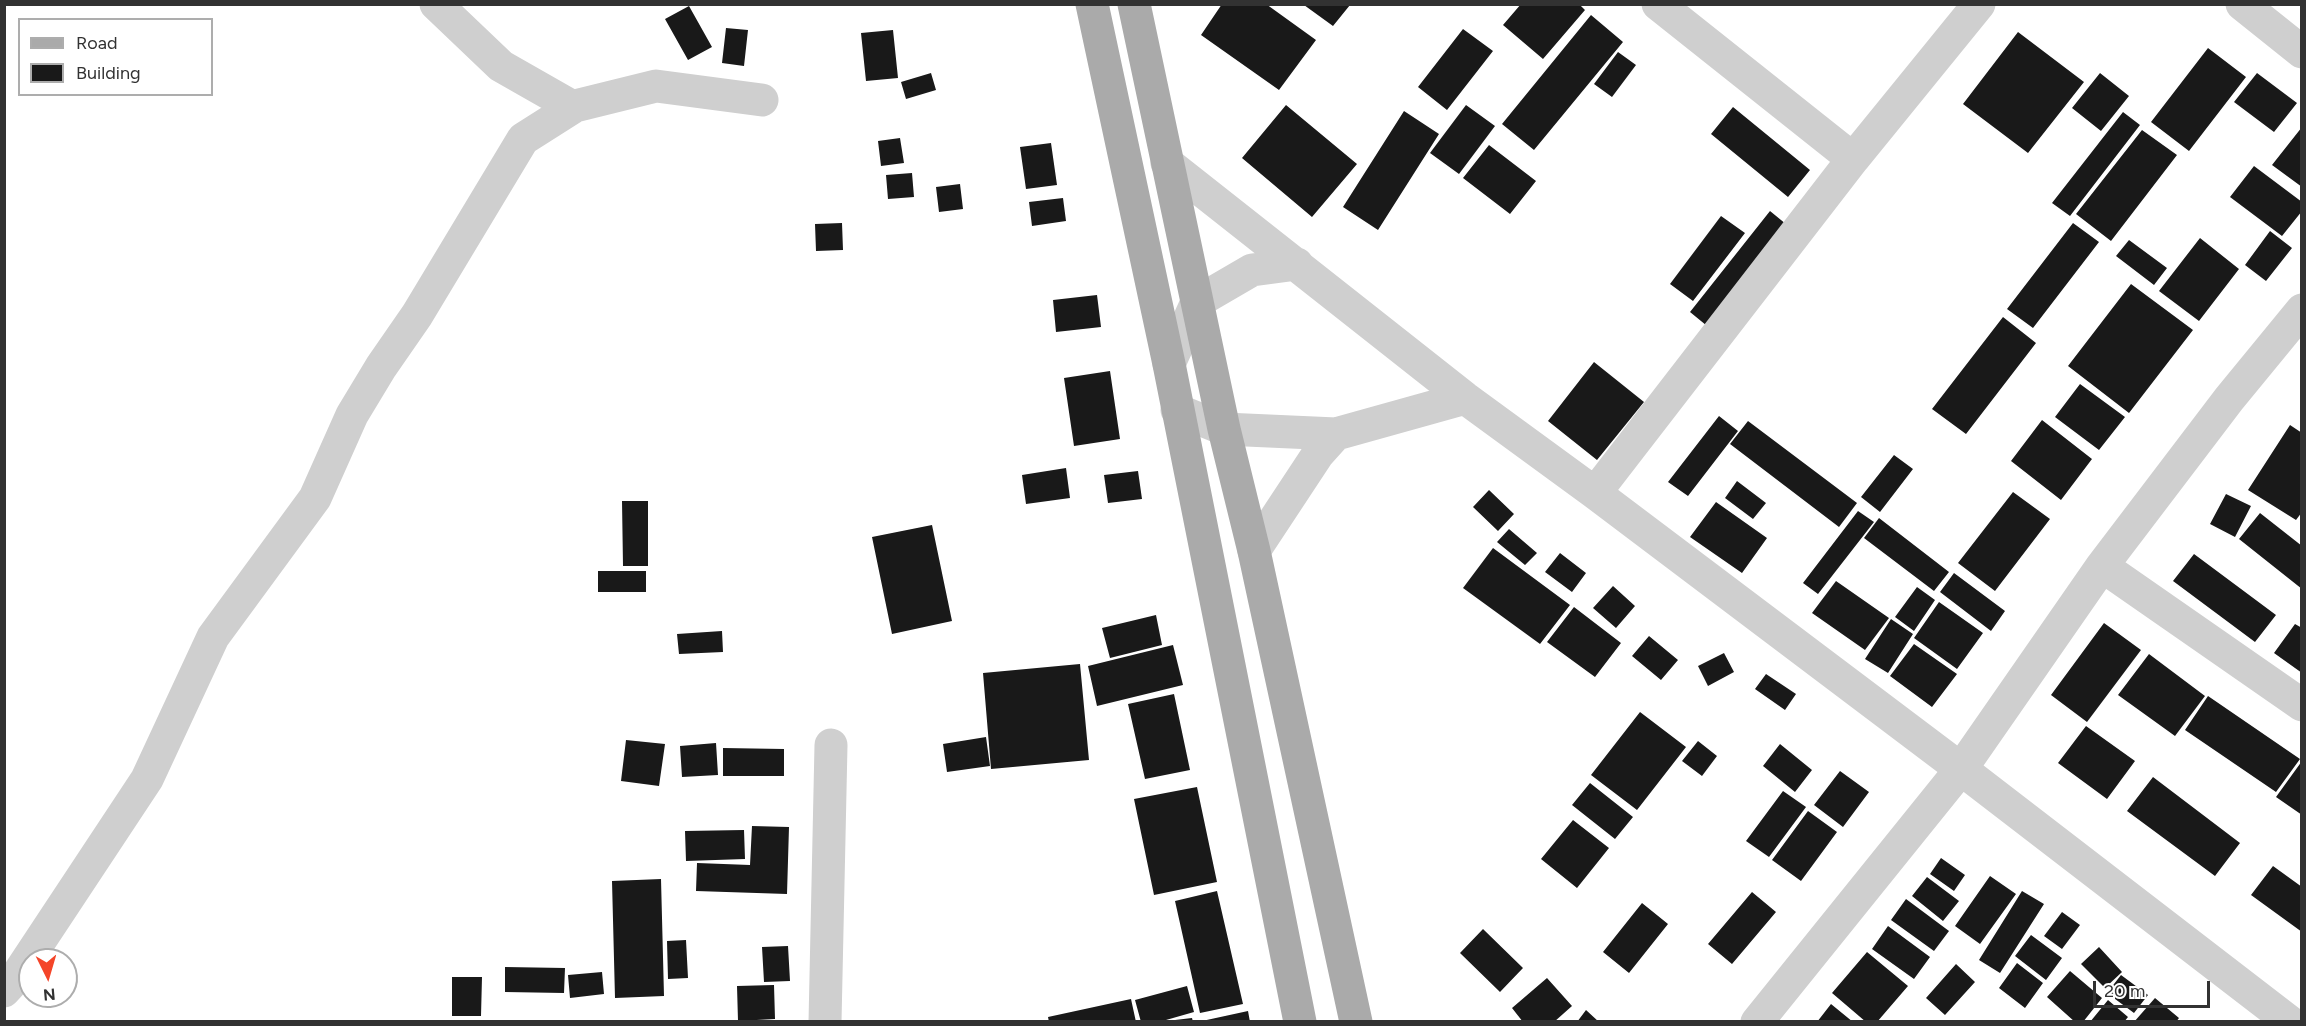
<!DOCTYPE html>
<html>
<head>
<meta charset="utf-8">
<style>
  body { margin:0 }
  #map { position:relative; width:2306px; height:1026px; overflow:hidden; background:#fff; font-family:Figtree,sans-serif }
  canvas { display:block }
  .frame { position:absolute; inset:0; border:6px solid #323232; pointer-events:none }
  .legend { position:absolute; left:18px; top:18px; width:195px; height:78px; box-sizing:border-box; background:#fff; border:2px solid #adadad; margin:0; padding:8px 10px; list-style:none; font-size:18px; color:#323232 }
  .legend li { display:flex; align-items:center; gap:12px; height:30px }
  .legend b { width:30px; border:2px solid #adadad }
  .north { position:absolute; left:18px; top:948px; width:60px; height:60px; box-sizing:border-box; background:#fff; border:2px solid #adadad; border-radius:50%; rotate:175deg; font-size:16px; font-weight:700; line-height:24px; text-align:center; color:#323232 }
  .north::after { content:''; display:block; margin:auto; width:21px; height:27px; background:#f44529; clip-path:polygon(50% 0,100% 100%,50% 72%,0 100%) }
  .scale { position:absolute; left:2093px; top:981px; width:117px; height:27px; box-sizing:border-box; border:3px solid #323232; border-top:0; padding-left:8px; font-size:18px; line-height:21px; white-space:nowrap; color:#323232; -webkit-text-stroke:4px #fff; paint-order:stroke }
</style>
</head>
<body>
<div id="map">
<canvas width="2306" height="1026"></canvas>
<div class="frame"></div>
<ul class="legend">
<li><b style="height:8px;background:#aaa"></b>Road</li>
<li><b style="height:16px;background:#191919"></b>Building</li>
</ul>
<div class="north">N</div>
<div class="scale">20 m</div>
</div>
<script>
const ctx = document.querySelector('canvas').getContext('2d');
ctx.lineJoin = 'round';
function fill(path, color) { ctx.fillStyle = color; ctx.fill(path, 'evenodd'); }
const toPath = rows => new Path2D(rows.map(r => 'M' + r).join(''));
function stroke(path, color, width, dash) { ctx.strokeStyle = color; ctx.lineWidth = width; ctx.lineCap = dash ? 'butt' : 'round'; ctx.setLineDash(dash || []); ctx.stroke(path); }
fill(toPath([
  [1222,4,1266,4,1316,40,1279,90,1201,35],
  [1521,4,1579,4,1585,10,1543,59,1503,25],
  [1304,5,1350,5,1333,26],
  [689,6,712,47,688,60,665,19],
  [1591,15,1623,42,1534,150,1502,124],
  [726,28,748,30,744,66,722,63],
  [1463,29,1493,51,1447,110,1418,87],
  [893,30,898,78,866,81,861,33],
  [2018,32,2084,82,2028,153,1963,104],
  [2208,48,2246,77,2189,151,2151,122],
  [1618,52,1636,65,1612,97,1594,84],
  [931,73,936,90,906,99,901,82],
  [2100,73,2129,96,2101,131,2072,108],
  [2257,73,2297,103,2274,132,2234,102],
  [1286,105,1357,164,1312,217,1242,158],
  [1466,105,1495,126,1459,174,1430,153],
  [1733,107,1810,170,1788,197,1711,134],
  [1404,111,1439,134,1378,230,1343,207],
  [2123,112,2140,125,2070,216,2052,203],
  [2302,127,2302,187,2272,165],
  [2142,130,2177,155,2111,241,2076,214],
  [900,138,904,163,881,166,878,141],
  [1051,143,1057,185,1026,189,1020,147],
  [1489,145,1536,181,1510,214,1463,178],
  [2254,166,2302,202,2302,211,2282,236,2230,197],
  [912,173,914,197,888,199,886,175],
  [960,184,963,209,939,212,936,187],
  [1063,198,1066,221,1032,226,1029,202],
  [1770,211,1792,229,1712,330,1690,312],
  [1721,216,1745,233,1693,301,1670,284],
  [842,223,843,250,816,251,815,224],
  [2073,223,2099,242,2033,328,2007,309],
  [2270,231,2292,248,2266,281,2245,265],
  [2200,238,2239,269,2199,321,2159,291],
  [2129,240,2167,268,2154,285,2116,256],
  [2131,284,2193,330,2129,413,2068,366],
  [1097,295,1101,327,1056,332,1053,300],
  [2003,317,2036,343,1966,434,1932,409],
  [1594,362,1644,402,1597,460,1548,421],
  [1110,371,1120,439,1074,446,1064,378],
  [2080,384,2125,417,2099,450,2055,417],
  [1719,416,1738,431,1688,496,1668,482],
  [2042,420,2092,459,2061,500,2011,461],
  [1748,421,1857,503,1839,527,1730,444],
  [2290,425,2302,433,2302,512,2296,520,2248,490],
  [1894,455,1913,469,1880,512,1861,497],
  [1066,468,1070,498,1026,504,1022,475],
  [1138,471,1142,499,1108,503,1104,475],
  [1737,481,1766,503,1753,519,1725,498],
  [1489,490,1514,514,1498,531,1473,507],
  [2013,492,2050,519,1995,591,1958,563],
  [2226,494,2251,506,2235,537,2210,524],
  [622,501,648,501,648,566,623,566],
  [1716,502,1767,538,1742,573,1690,537],
  [1858,511,1874,522,1818,594,1803,583],
  [2260,513,2302,546,2302,589,2239,539],
  [1879,518,1949,572,1934,591,1864,538],
  [932,525,952,621,892,634,872,537],
  [1509,529,1537,553,1525,565,1497,542],
  [1493,548,1570,605,1540,644,1463,588],
  [1560,553,1586,573,1572,592,1545,572],
  [2194,554,2276,615,2255,642,2173,581],
  [598,571,646,571,646,592,598,592],
  [1954,573,2005,611,1991,631,1940,592],
  [1836,581,1889,618,1865,650,1812,613],
  [1613,586,1635,606,1616,628,1593,608],
  [1917,587,1935,600,1914,631,1895,617],
  [1939,602,1983,633,1957,669,1914,638],
  [1574,607,1621,643,1595,677,1547,642],
  [1156,615,1162,645,1110,658,1102,628],
  [1891,619,1913,634,1888,673,1865,659],
  [2104,623,2141,650,2087,722,2051,695],
  [2295,624,2302,628,2302,673,2274,653],
  [722,631,723,652,679,654,677,634],
  [1649,636,1678,660,1661,680,1632,656],
  [1914,644,1957,674,1932,707,1890,676],
  [1173,645,1183,685,1097,706,1088,666],
  [1724,653,1734,672,1708,686,1698,666],
  [2149,654,2205,696,2175,736,2118,695],
  [1080,664,1089,760,991,769,983,673],
  [1766,674,1796,694,1785,710,1755,689],
  [1174,694,1190,770,1145,779,1128,704],
  [2208,696,2300,759,2276,792,2185,730],
  [1640,712,1686,747,1637,810,1591,775],
  [2086,726,2135,761,2107,799,2058,763],
  [986,737,990,766,947,772,943,744],
  [626,740,665,744,659,786,621,781],
  [1698,741,1717,756,1702,776,1682,761],
  [716,743,718,775,682,777,680,746],
  [1780,744,1812,770,1795,792,1763,766],
  [723,748,784,749,784,776,723,776],
  [2302,761,2302,815,2276,797],
  [1840,771,1869,792,1843,827,1814,805],
  [2153,777,2240,843,2215,876,2127,811],
  [1590,783,1633,817,1615,839,1572,805],
  [1197,787,1217,882,1154,895,1134,799],
  [1783,791,1806,807,1769,857,1746,841],
  [1808,811,1837,832,1801,881,1772,860],
  [1573,820,1609,848,1577,888,1541,859],
  [752,826,789,827,787,894,696,891,697,863,750,865],
  [744,830,745,859,686,861,685,831],
  [1941,858,1965,875,1954,891,1930,874],
  [2273,866,2302,887,2302,932,2251,895],
  [1990,876,2016,894,1980,944,1955,926],
  [1927,877,1959,901,1943,921,1912,896],
  [661,879,664,996,615,998,612,881],
  [1217,891,1243,1004,1200,1013,1175,901],
  [2022,891,2044,904,2000,973,1979,960],
  [1752,892,1776,912,1732,964,1708,944],
  [1906,899,1949,931,1934,951,1891,920],
  [1642,903,1668,924,1629,973,1603,952],
  [2062,912,2080,925,2062,949,2044,936],
  [1888,926,1930,957,1914,979,1872,949],
  [1483,929,1523,968,1500,992,1460,953],
  [2031,935,2062,958,2046,980,2015,956],
  [686,940,688,978,668,979,667,941],
  [788,946,790,981,764,982,762,947],
  [2099,947,2122,972,2105,988,2081,964],
  [1867,952,1908,986,1877,1022,1866,1022,1832,993],
  [2017,963,2043,983,2025,1008,1999,988],
  [1956,964,1975,982,1945,1015,1926,998],
  [505,967,565,968,564,993,505,992],
  [2070,971,2102,998,2083,1022,2075,1022,2047,997],
  [602,972,604,994,570,998,568,975],
  [2121,975,2148,995,2134,1013,2107,993],
  [452,977,482,977,481,1016,452,1016],
  [1547,978,1572,1006,1554,1022,1523,1022,1512,1008],
  [774,985,775,1019,738,1021,737,986],
  [1187,986,1194,1012,1159,1022,1141,1022,1135,1000],
  [2155,998,2179,1018,2176,1022,2134,1022],
  [1131,999,1136,1022,1049,1022,1048,1017],
  [2108,1000,2128,1017,2124,1022,2090,1022],
  [1831,1004,1853,1022,1817,1022],
  [1586,1010,1599,1022,1577,1022],
  [1248,1011,1250,1022,1202,1022,1202,1021],
  [1192,1018,1193,1022,1175,1022,1175,1020]
]), '#191919');
stroke(toPath([
  [436,4,501,66,573,107],
  [1658,4,1853,159],
  [2242,4,2302,52],
  [1167,163,1465,398,1595,493,1961,769,2290,1022],
  [1169,364,1197,302,1252,270,1297,264],
  [1177,410,1224,429,1336,434,1465,398],
  [1595,493,1853,159,1979,4],
  [1254,551,1318,454,1336,434],
  [2102,566,2302,705],
  [4,991,14,980,147,779,213,637,315,498,352,415,381,367,417,315,523,139,575,106,656,86,762,100],
  [825,1022,831,745],
  [1757,1022,1961,769,2102,566,2229,399,2302,310]
]), '#cfcfcf', 33);
stroke(toPath([
  [1092,4,1169,364,1300,1022],
  [1134,4,1224,429,1254,551,1356,1022]
]), '#aaa', 33);
</script>
</body>
</html>
